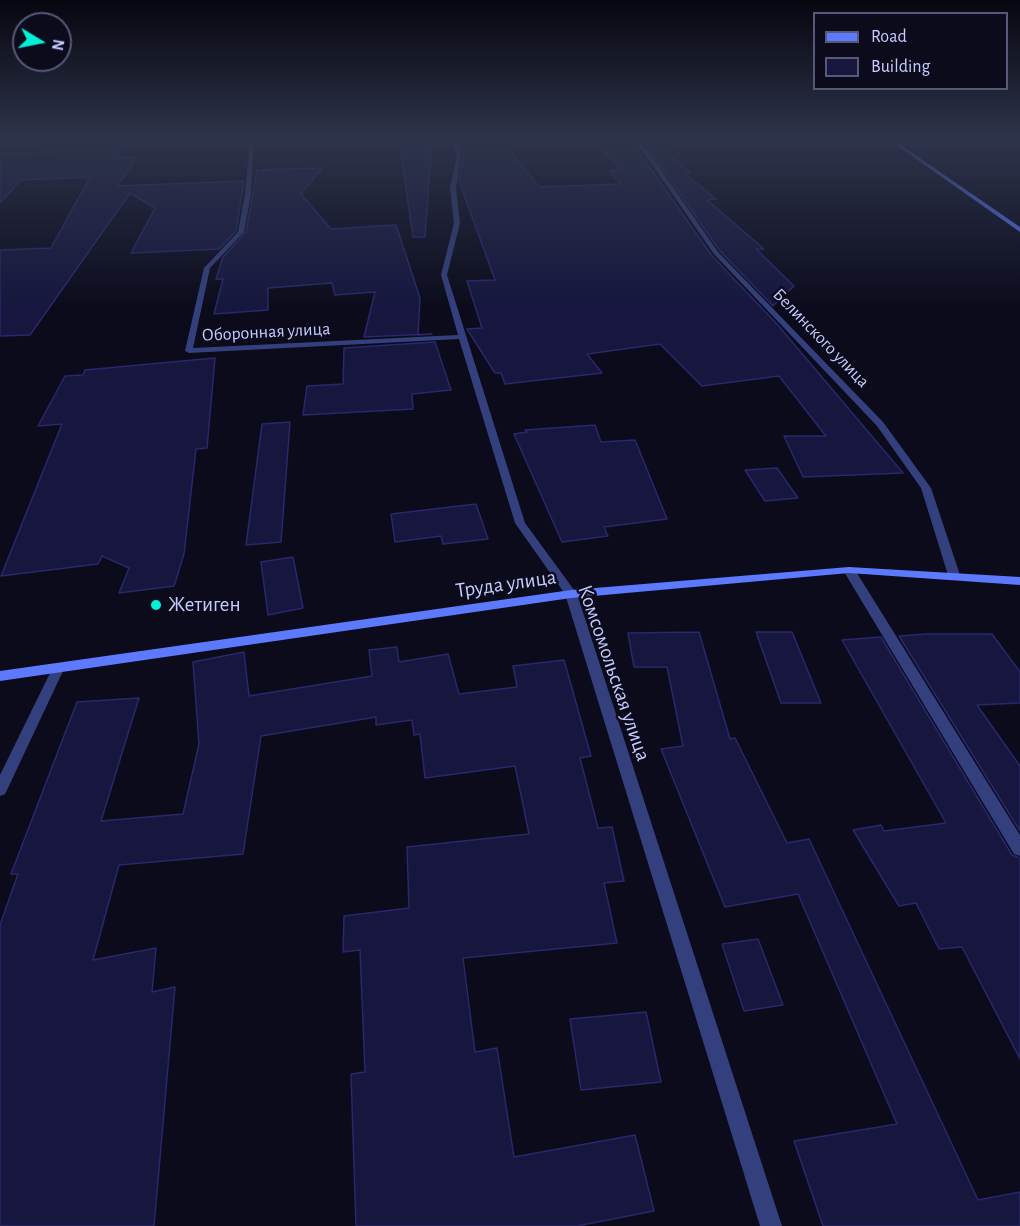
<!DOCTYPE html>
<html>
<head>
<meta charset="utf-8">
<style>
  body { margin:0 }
  #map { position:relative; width:1020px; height:1226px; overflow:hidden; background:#0b0b1c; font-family:"Alegreya Sans",sans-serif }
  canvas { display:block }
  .legend { position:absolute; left:813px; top:12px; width:195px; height:78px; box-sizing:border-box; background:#0b0b1c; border:2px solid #565877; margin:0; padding:8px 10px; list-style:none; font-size:18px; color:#c6cbff }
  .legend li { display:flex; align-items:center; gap:12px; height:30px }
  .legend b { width:30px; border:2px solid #565877 }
  .north { position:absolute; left:12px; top:12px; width:60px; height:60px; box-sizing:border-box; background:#0b0b1c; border:2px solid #565877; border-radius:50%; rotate:100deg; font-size:16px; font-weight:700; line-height:24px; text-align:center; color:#c6cbff }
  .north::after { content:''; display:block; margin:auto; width:21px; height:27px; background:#00f1d7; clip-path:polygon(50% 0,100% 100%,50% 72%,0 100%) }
</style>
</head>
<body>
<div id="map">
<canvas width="1020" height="1226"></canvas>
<ul class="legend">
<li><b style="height:8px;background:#5d7aff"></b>Road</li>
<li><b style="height:16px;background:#16163e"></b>Building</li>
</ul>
<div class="north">N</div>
</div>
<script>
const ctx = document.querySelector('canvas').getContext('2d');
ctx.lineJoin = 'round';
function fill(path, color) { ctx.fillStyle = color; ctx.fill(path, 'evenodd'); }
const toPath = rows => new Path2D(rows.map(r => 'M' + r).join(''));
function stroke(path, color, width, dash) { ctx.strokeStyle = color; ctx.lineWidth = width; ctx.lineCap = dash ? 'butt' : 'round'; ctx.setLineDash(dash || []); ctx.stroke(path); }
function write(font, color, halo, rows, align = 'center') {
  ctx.font = font + ' "Alegreya Sans",sans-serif'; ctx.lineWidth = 5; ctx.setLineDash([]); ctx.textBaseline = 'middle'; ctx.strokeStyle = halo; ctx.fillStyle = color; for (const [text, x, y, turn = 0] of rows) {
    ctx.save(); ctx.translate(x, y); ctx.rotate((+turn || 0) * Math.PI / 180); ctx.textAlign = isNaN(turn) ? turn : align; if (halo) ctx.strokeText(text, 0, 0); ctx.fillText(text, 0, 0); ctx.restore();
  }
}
const building = toPath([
  [399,139,432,139,425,237,413,237,399,139],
  [457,139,501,139,539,187,621,184,609,171,621,170,603,150,636,148,712,256,777,324,903,473,803,477,784,436,826,436,779,376,702,386,660,344,587,354,602,373,505,384,501,373,495,373,467,329,482,328,467,281,495,280,459,181,463,156,457,139],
  [660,147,690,172,683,172,716,199,707,200,764,249,756,249,794,286,773,306,720,251,648,148,660,147],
  [121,150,114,158,137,157,117,186,244,181,236,231,219,249,131,253,155,208,130,193,30,335,0,336,0,250,51,248,90,177,21,180,0,203,0,153,121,150],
  [322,168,301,194,331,229,396,225,420,298,418,335,432,334,364,337,375,292,335,295,332,283,268,288,268,310,214,314,223,279,216,279,223,257,246,232,257,170,322,168],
  [435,342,451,390,412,394,413,409,303,415,307,386,343,384,344,348,435,342],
  [215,358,207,448,196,449,184,554,174,586,119,593,129,568,102,556,98,564,1,576,62,424,38,426,65,376,83,375,85,370,215,358],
  [290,422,281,542,246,545,262,424,290,422],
  [595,425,601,442,635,440,667,519,604,527,608,536,562,542,514,434,527,432,525,430,595,425],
  [777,468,798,498,765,501,745,470,777,468],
  [476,504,488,539,443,544,441,536,395,542,391,514,476,504],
  [293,557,303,608,268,615,261,562,293,557],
  [699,632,730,739,735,738,787,843,809,839,978,1200,1020,1192,1020,1226,823,1226,794,1141,897,1124,798,894,725,907,661,749,683,746,667,667,634,667,628,633,699,632],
  [756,632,792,632,821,703,781,703,756,632],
  [927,634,992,634,1020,672,1020,703,977,705,1020,766,1020,831,899,636,927,634],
  [881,637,1012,855,1020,858,1020,1059,962,947,939,949,916,903,899,906,853,830,881,825,884,831,946,823,842,640,881,637],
  [397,647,399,662,448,654,459,694,517,687,513,666,564,660,591,756,580,758,598,828,612,827,624,881,604,883,617,943,463,958,475,1052,497,1048,514,1157,635,1135,654,1211,577,1226,356,1226,351,1074,365,1072,360,950,343,952,344,916,409,908,407,847,529,834,515,766,425,778,420,734,414,735,412,720,376,725,376,717,261,736,243,854,119,865,93,960,156,948,152,992,175,987,154,1226,0,1226,0,925,18,874,11,874,77,702,139,698,101,821,183,814,199,744,193,662,244,652,249,696,372,676,369,650,397,647],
  [758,939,783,1005,744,1011,722,944,758,939],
  [646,1012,661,1082,581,1090,570,1019,646,1012]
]);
fill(building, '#16163e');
stroke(building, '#28286b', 1.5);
fill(toPath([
  [139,139,164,139,0,146,0,144,139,139],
  [250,139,254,139,251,194,244,232,210,268,193,348,458,335,441,275,454,223,450,188,457,156,451,139,455,139,461,156,456,188,460,223,447,275,525,523,577,594,782,1226,760,1226,565,594,515,523,459,339,189,353,185,351,204,268,238,232,245,194,250,139],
  [631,140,635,140,648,151,718,252,883,422,931,488,960,575,958,578,950,578,948,575,921,488,877,426,714,254,644,153,631,140],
  [849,567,855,570,1020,835,1020,856,1014,854,843,570,849,567],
  [58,664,63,666,64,669,7,790,5,794,0,796,0,775,52,669,53,666,58,664]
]), '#34407d');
fill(toPath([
  [888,139,892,139,1020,227,1020,232,888,139],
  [849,567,1020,577,1020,585,849,573,571,598,0,681,0,671,571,590,849,567]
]), '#5d7aff');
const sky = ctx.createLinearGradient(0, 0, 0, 310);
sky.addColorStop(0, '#06060f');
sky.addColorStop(0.45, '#2e344b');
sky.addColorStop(1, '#2e344b00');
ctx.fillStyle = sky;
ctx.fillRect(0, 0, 1020, 310);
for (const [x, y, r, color] of [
  [156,605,6,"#00f1d7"]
]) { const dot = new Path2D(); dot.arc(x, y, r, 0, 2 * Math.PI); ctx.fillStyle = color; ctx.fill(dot); stroke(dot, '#0b0b1c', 2); }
write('18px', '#c6cbff', '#0b0b1c', [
  ["Оборонная улица",266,332,-3],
  ["Белинского улица",821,338,46]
]);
write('21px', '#c6cbff', '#0b0b1c', [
  ["Труда улица",506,584,-8],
  ["Комсомольская улица",614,673,71]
]);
write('21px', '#c6cbff', '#0b0b1c', [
  ["Жетиген",168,605]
], 'left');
</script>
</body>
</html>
